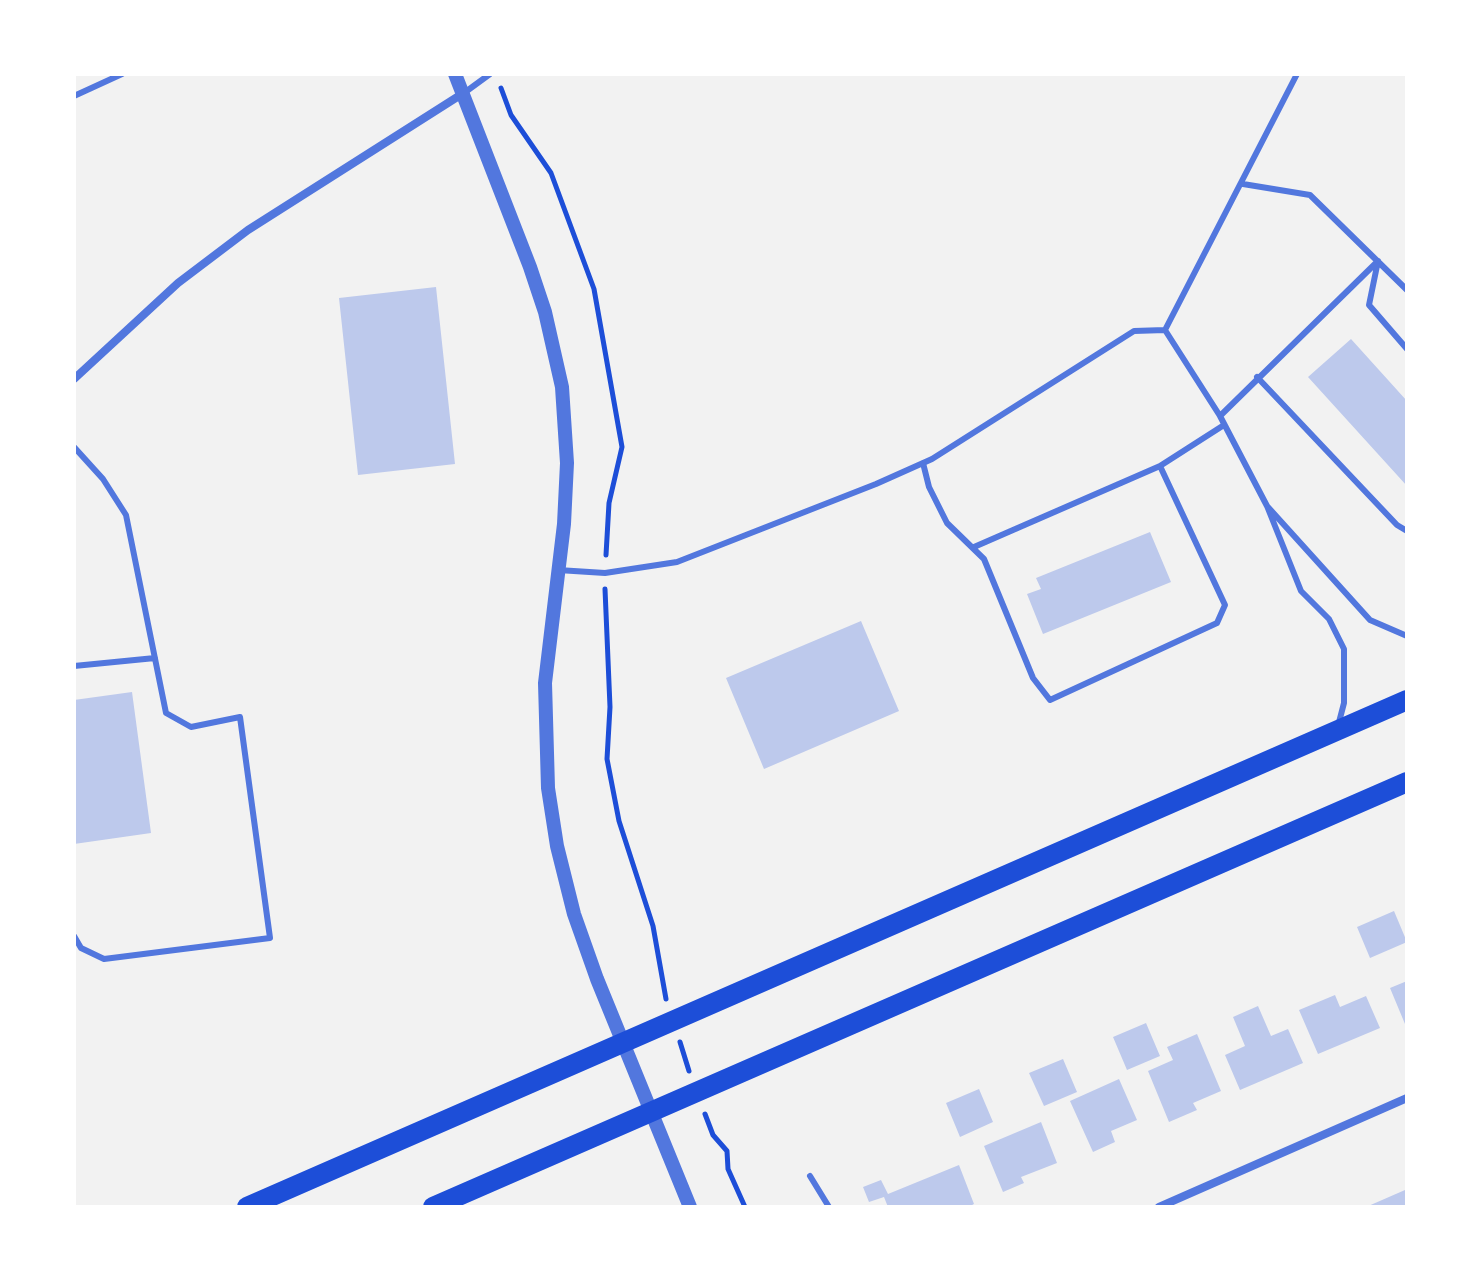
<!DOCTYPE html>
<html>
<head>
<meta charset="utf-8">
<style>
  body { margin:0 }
  #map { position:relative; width:1481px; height:1281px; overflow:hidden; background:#f2f2f2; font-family:"Asap Condensed",sans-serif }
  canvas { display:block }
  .frame { position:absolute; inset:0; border:76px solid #fff; pointer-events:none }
</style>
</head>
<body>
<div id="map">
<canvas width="1481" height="1281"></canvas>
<div class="frame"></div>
</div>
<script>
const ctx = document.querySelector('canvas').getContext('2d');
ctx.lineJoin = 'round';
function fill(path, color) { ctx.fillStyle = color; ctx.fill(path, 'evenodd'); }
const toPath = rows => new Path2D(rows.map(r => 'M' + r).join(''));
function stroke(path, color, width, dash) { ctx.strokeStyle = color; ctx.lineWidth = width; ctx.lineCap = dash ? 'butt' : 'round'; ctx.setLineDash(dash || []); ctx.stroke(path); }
fill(toPath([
  [436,287,455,464,358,475,339,298],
  [1351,339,1407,401,1407,486,1308,377],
  [1150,532,1171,582,1043,634,1027,594,1041,589,1036,578],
  [861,621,899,711,764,769,726,678],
  [132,692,151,833,74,844,74,700],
  [1394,911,1407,942,1370,958,1357,927],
  [1407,981,1407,1023,1405,1024,1390,988],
  [1335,995,1340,1007,1366,996,1380,1028,1318,1054,1299,1010],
  [1258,1006,1271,1036,1288,1029,1303,1063,1240,1090,1225,1055,1245,1046,1233,1017],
  [1146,1023,1160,1056,1127,1070,1113,1037],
  [1197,1034,1221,1091,1193,1103,1197,1110,1169,1122,1148,1071,1173,1060,1167,1047],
  [1063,1059,1077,1092,1044,1106,1029,1073],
  [1119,1079,1137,1120,1111,1131,1115,1142,1093,1152,1070,1101],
  [979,1089,993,1122,960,1137,946,1103],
  [1041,1122,1057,1163,1021,1177,1024,1183,1003,1192,984,1146],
  [959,1165,974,1204,968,1207,888,1207,884,1197,869,1202,863,1187,881,1180,888,1194],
  [1405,1190,1407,1207,1366,1207]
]), '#bdc9ec');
stroke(toPath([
  [501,88,511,115,551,173,594,289,622,447,609,503,606,555],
  [605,589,610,707,607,759,619,821,653,926,666,999],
  [680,1042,689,1071],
  [705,1114,713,1135,727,1151,728,1169,745,1207]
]), '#1d4ed8', 5);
stroke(toPath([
  [464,93,490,74],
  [74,96,122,74],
  [1243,184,1310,195,1407,290],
  [1378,261,1369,305,1407,349],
  [1165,330,1220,416,1267,506],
  [1257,377,1397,525,1407,531],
  [1220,416,1378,261],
  [74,447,103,479,126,515,166,713,191,727,240,717,270,938,104,959,81,948,74,936],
  [923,463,929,487,947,523,984,559,1033,678,1050,700,1217,623,1225,605,1160,466,1224,425],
  [974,547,1160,466],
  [558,570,605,573,677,562,876,484,932,459,1134,331,1165,330,1297,74],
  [74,666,155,658],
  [1338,726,1344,703,1344,649,1329,619,1301,591,1267,506,1370,620,1407,636],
  [810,1176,829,1207]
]), '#5277de', 6);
stroke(toPath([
  [74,379,178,283,248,230,462,94],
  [1159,1207,1407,1098]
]), '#5277de', 8);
stroke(toPath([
  [455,74,530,267,545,312,562,387,567,463,564,524,545,683,548,788,557,846,574,914,597,979,690,1207]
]), '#5277de', 14);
stroke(toPath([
  [247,1207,1407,700],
  [433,1207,1407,782]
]), '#1d4ed8', 20);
</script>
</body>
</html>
